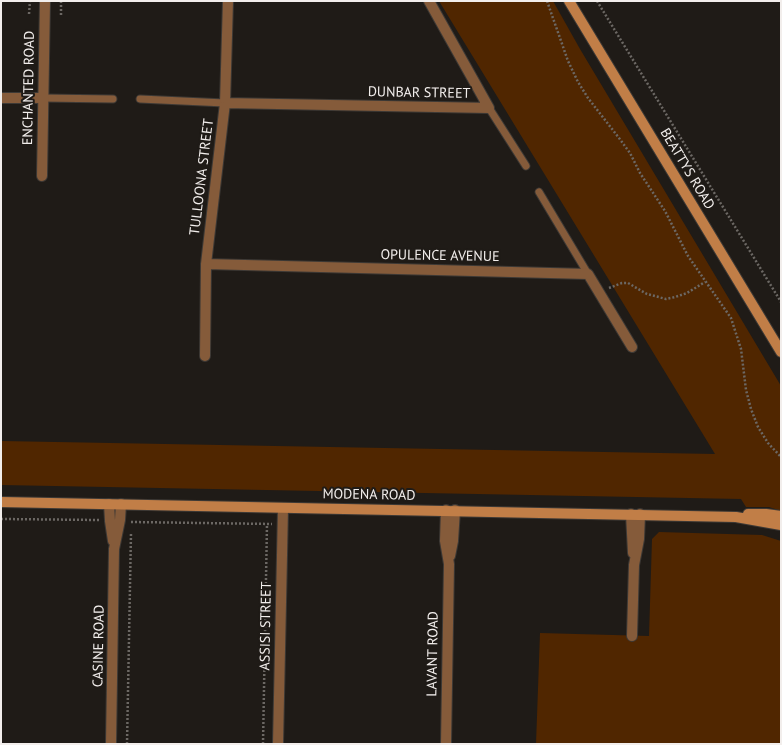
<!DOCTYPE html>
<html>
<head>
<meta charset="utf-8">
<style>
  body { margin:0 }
  #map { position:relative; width:782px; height:745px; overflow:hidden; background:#1f1b17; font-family:"PT Sans",sans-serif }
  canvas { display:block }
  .frame { position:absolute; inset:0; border:2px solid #f2eeec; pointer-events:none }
</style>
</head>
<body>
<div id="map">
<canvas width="782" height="745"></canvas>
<div class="frame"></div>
</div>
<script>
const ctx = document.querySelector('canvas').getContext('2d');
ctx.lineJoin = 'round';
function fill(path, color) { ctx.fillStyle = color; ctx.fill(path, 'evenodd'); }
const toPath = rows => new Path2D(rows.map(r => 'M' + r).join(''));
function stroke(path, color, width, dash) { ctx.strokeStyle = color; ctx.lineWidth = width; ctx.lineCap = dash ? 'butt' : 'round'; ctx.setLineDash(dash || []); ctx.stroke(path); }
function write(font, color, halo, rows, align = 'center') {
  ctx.font = font + ' "PT Sans",sans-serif'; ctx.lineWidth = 4; ctx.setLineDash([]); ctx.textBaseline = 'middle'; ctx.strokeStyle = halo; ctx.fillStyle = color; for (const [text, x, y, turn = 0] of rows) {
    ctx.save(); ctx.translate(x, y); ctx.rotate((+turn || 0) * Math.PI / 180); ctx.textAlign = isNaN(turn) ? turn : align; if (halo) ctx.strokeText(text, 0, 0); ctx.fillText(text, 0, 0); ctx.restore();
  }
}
fill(toPath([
  [439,1,553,1,580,49,781,386,781,511,769,507,746,507,741,499,1,485,1,441,715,454],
  [659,532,762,535,781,541,781,744,536,744,540,633,649,636,652,539]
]), '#502600');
const lane = toPath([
  [43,98,113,99],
  [140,99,225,103],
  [489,108,526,166],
  [539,192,588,274]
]);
const street = toPath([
  [1,98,43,98],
  [225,103,489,108,429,1],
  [42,176,45,1],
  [206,264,588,274,632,347],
  [205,356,206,264,225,103,228,1],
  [109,504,110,521,113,541],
  [631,514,633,553],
  [450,556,453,541,455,510],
  [632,636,634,565,639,539,640,514],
  [111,744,114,549,120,520,121,504],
  [278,744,283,508],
  [446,744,449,564,445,541,446,510]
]);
const secondary = toPath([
  [569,1,781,352],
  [1,502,736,517,781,525],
  [748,514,766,514,781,516]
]);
stroke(lane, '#3d3935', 9);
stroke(street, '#3d3935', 12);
stroke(secondary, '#3d3935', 12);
stroke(toPath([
  [547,1,568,61,578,82,588,98,619,138,630,153,640,173,665,211,688,256,731,318,741,349,746,390,751,409,758,427,768,443,781,457],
  [597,1,781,302],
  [29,14,30,1],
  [61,15,61,1],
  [609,288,622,283,628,283,647,294,666,299,675,297,687,293,705,282],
  [1,519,99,520],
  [131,522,272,524],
  [127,744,131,533],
  [263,744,267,524]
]), '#6c6864', 2.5, [2, 2]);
stroke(lane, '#855b3a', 7);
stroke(street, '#855b3a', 10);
stroke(secondary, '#c17e47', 10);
write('14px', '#f2eeec', '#1f1b17', [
  ["ENCHANTED ROAD",29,88,-89],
  ["DUNBAR STREET",419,93,1],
  ["BEATTYS ROAD",687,169,59],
  ["TULLOONA STREET",202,177,-83],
  ["OPULENCE AVENUE",440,256,1],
  ["MODENA ROAD",369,495,1],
  ["ASSISI STREET",266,626,-89],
  ["CASINE ROAD",99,646,-89],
  ["LAVANT ROAD",433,654,-89]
]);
</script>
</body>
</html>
